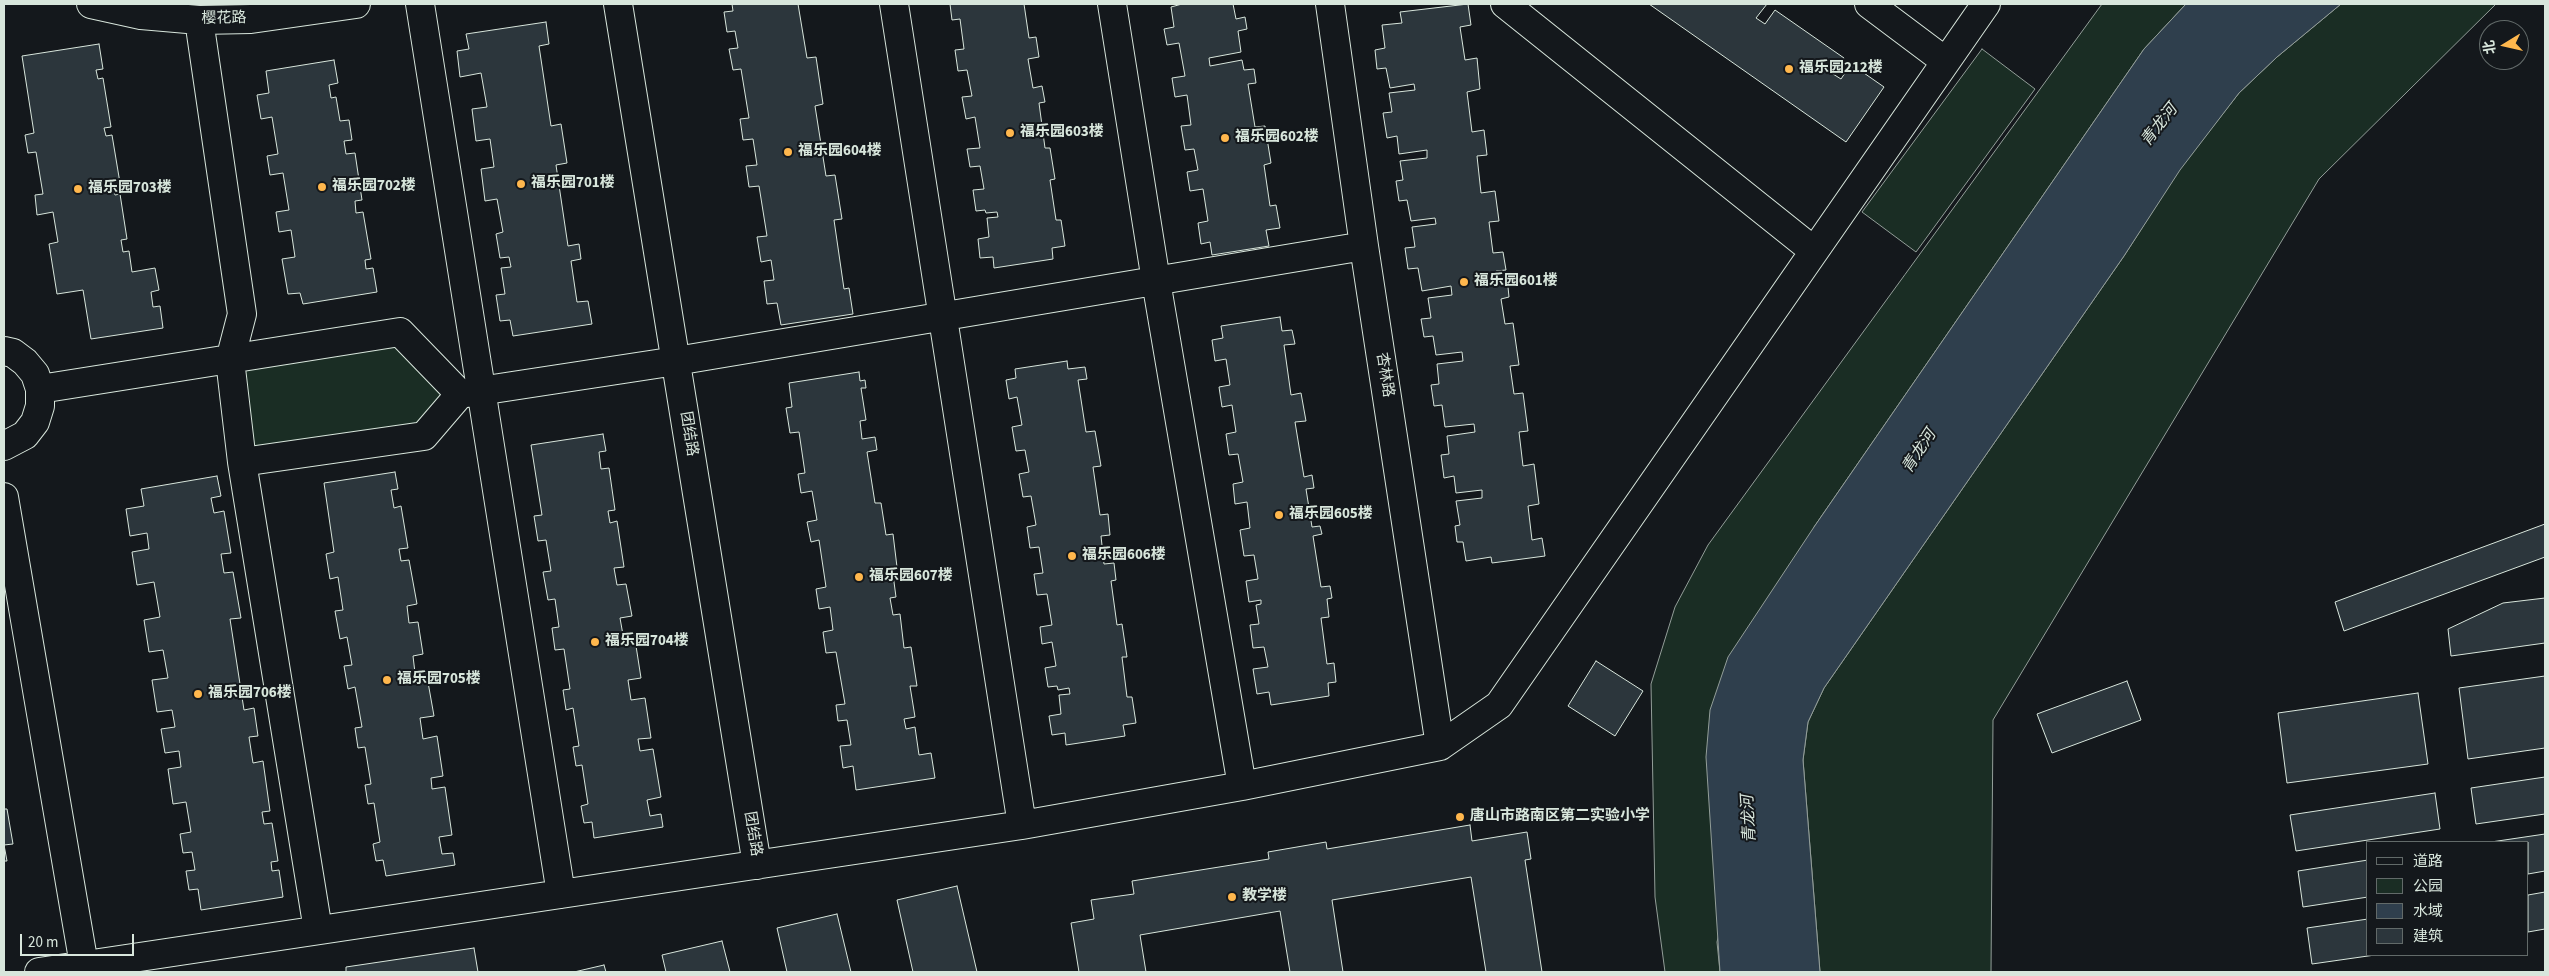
<!DOCTYPE html>
<html>
<head>
<meta charset="utf-8">
<style>
  body { margin:0 }
  #map { position:relative; width:2549px; height:976px; overflow:hidden; background:#14181c; font-family:"Source Sans 3","Noto Sans SC",sans-serif }
  canvas { display:block }
  .frame { position:absolute; inset:0; border:5px solid #d8e6dc; pointer-events:none }
  .legend { position:absolute; left:2366px; top:841px; width:162px; height:115px; box-sizing:border-box; background:#14181c; border:1px solid #626a69; margin:0; padding:6px 9px; list-style:none; font-size:15px; color:#d8e6dc }
  .legend li { display:flex; align-items:center; gap:10px; height:25px }
  .legend b { width:25px; border:1px solid #626a69 }
  .north { position:absolute; left:2479px; top:20px; width:50px; height:50px; box-sizing:border-box; background:#14181c; border:1px solid #626a69; border-radius:50%; rotate:261deg; font-size:14px; font-weight:700; line-height:20px; text-align:center; color:#d8e6dc }
  .north::after { content:''; display:block; margin:auto; width:18px; height:22px; background:#ffb74d; clip-path:polygon(50% 0,100% 100%,50% 72%,0 100%) }
  .scale { position:absolute; left:20px; top:934px; width:114px; height:22px; box-sizing:border-box; border:2px solid #d8e6dc; border-top:0; padding-left:6px; font-size:15px; line-height:18px; white-space:nowrap; color:#d8e6dc; -webkit-text-stroke:4px #14181c; paint-order:stroke }
</style>
</head>
<body>
<div id="map">
<canvas width="2549" height="976"></canvas>
<div class="frame"></div>
<ul class="legend">
<li><b style="height:6px;background:#14181c"></b>道路</li>
<li><b style="height:14px;background:#1a2d24"></b>公园</li>
<li><b style="height:14px;background:#2f3f4d"></b>水域</li>
<li><b style="height:14px;background:#2c363c"></b>建筑</li>
</ul>
<div class="north">北</div>
<div class="scale">20 m</div>
</div>
<script>
const ctx = document.querySelector('canvas').getContext('2d');
ctx.lineJoin = 'round';
function fill(path, color) { ctx.fillStyle = color; ctx.fill(path, 'evenodd'); }
const toPath = rows => new Path2D(rows.map(r => 'M' + r).join(''));
function stroke(path, color, width, dash) { ctx.strokeStyle = color; ctx.lineWidth = width; ctx.lineCap = dash ? 'butt' : 'round'; ctx.setLineDash(dash || []); ctx.stroke(path); }
function write(font, color, halo, rows, align = 'center') {
  ctx.font = font + ' "Source Sans 3","Noto Sans SC",sans-serif'; ctx.lineWidth = 4; ctx.setLineDash([]); ctx.textBaseline = 'middle'; ctx.strokeStyle = halo; ctx.fillStyle = color; for (const [text, x, y, turn = 0] of rows) {
    ctx.save(); ctx.translate(x, y); ctx.rotate((+turn || 0) * Math.PI / 180); ctx.textAlign = isNaN(turn) ? turn : align; if (halo) ctx.strokeText(text, 0, 0); ctx.fillText(text, 0, 0); ctx.restore();
  }
}
const green = toPath([
  [2102,4,2186,4,2144,49,1814,527,1717,942,1720,972,1665,972,1655,897,1651,684,1675,607,1708,545,2102,4],
  [2341,4,2496,4,2319,179,1993,720,1991,972,1820,972,1803,760,1808,722,1824,688,2124,256,2179,170,2239,93,2277,57,2341,4],
  [1982,49,2035,89,1916,252,1862,212,1982,49],
  [399,335,454,394,421,433,244,459,230,360,399,335]
]);
fill(green, '#1a2d24');
stroke(green, '#939e99', 1);
const water = toPath([
  [2186,4,2341,4,2277,57,2239,93,2180,170,2124,256,1824,688,1808,722,1803,760,1820,972,1720,972,1706,757,1710,710,1728,657,1814,527,2144,49,2186,4]
]);
fill(water, '#2f3f4d');
stroke(water, '#939e99', 1);
const building = toPath([
  [732,4,798,4,807,58,816,57,823,104,815,106,826,176,835,175,842,219,834,220,844,289,849,288,853,314,781,325,777,303,767,304,764,281,774,280,771,260,761,262,757,237,767,236,759,186,749,187,746,166,757,165,753,139,743,140,740,119,749,118,741,69,733,70,729,49,738,48,735,31,727,32,724,12,733,11,732,4],
  [950,4,1024,4,1029,38,1036,37,1039,57,1028,59,1033,88,1042,86,1045,102,1039,103,1045,148,1050,148,1055,179,1050,180,1056,220,1061,220,1065,246,1052,248,1053,259,994,268,993,257,980,258,978,239,989,237,987,218,998,217,997,212,986,213,985,210,976,211,973,190,984,189,980,166,970,167,967,149,980,148,975,117,966,119,962,97,972,96,967,70,958,71,955,50,964,49,960,19,952,20,950,4],
  [1182,4,1233,4,1236,19,1245,17,1247,29,1238,31,1241,52,1209,58,1210,66,1242,60,1244,70,1254,69,1256,83,1248,84,1255,127,1265,126,1271,163,1264,165,1270,206,1276,205,1280,228,1266,230,1269,246,1212,255,1210,242,1201,244,1198,223,1208,221,1203,189,1190,191,1187,172,1198,170,1194,149,1185,150,1181,126,1191,125,1187,95,1175,97,1172,78,1185,76,1179,43,1167,45,1164,29,1174,27,1171,7,1182,4],
  [1468,4,1471,25,1460,27,1465,60,1477,58,1480,89,1467,92,1472,132,1484,130,1487,155,1477,156,1481,193,1495,191,1499,221,1489,222,1493,253,1503,252,1506,270,1496,271,1497,278,1507,277,1509,297,1501,299,1505,324,1513,323,1519,365,1510,366,1514,394,1523,393,1528,431,1519,432,1523,466,1534,464,1539,504,1528,506,1532,540,1542,538,1545,556,1492,563,1491,557,1466,561,1463,542,1457,542,1455,526,1460,525,1456,501,1482,498,1482,490,1456,493,1454,476,1444,478,1441,455,1449,454,1447,436,1475,432,1474,424,1445,427,1442,405,1434,406,1431,385,1439,384,1437,364,1463,361,1462,352,1436,355,1433,336,1424,337,1421,319,1431,318,1428,298,1452,295,1451,286,1422,291,1418,268,1408,269,1405,248,1415,247,1412,227,1436,224,1435,218,1411,221,1407,200,1399,201,1396,181,1403,180,1400,161,1427,158,1427,150,1399,154,1397,136,1387,138,1383,113,1392,112,1389,93,1415,90,1414,84,1390,88,1386,68,1377,69,1375,50,1385,48,1382,25,1402,23,1400,12,1468,4],
  [1649,4,1767,4,1756,18,1765,24,1775,10,1844,58,1833,74,1841,79,1851,64,1884,87,1846,142,1649,4],
  [546,22,549,44,539,46,551,126,561,124,567,163,556,165,568,246,579,244,581,259,571,261,577,302,588,301,592,324,513,336,510,320,500,321,496,295,505,294,501,268,511,267,509,257,500,258,496,234,503,232,497,199,485,201,481,169,494,167,490,139,476,141,472,109,487,107,481,73,460,77,457,51,469,49,466,34,546,22],
  [99,44,103,69,96,70,98,79,103,78,111,127,104,128,106,136,112,135,120,183,113,184,115,195,120,194,127,239,121,240,123,252,129,251,132,272,155,268,159,290,151,292,153,307,160,306,163,328,91,339,83,290,57,294,49,244,58,242,53,212,37,215,35,195,43,194,36,152,28,153,25,135,34,133,22,56,99,44],
  [334,60,338,83,329,85,331,98,336,97,340,121,349,120,352,140,344,141,346,154,355,153,362,200,355,201,356,213,363,212,371,259,365,260,366,269,373,268,377,292,303,304,300,293,288,294,282,259,295,257,291,230,279,232,276,212,289,210,283,173,270,175,267,156,278,154,272,117,261,119,257,95,269,93,266,71,334,60],
  [1280,317,1282,331,1292,330,1295,344,1284,345,1291,395,1301,393,1306,421,1295,422,1304,477,1312,475,1314,488,1306,489,1312,527,1320,526,1322,534,1313,536,1321,587,1330,586,1332,598,1327,599,1329,617,1321,618,1327,664,1334,663,1336,682,1328,683,1329,696,1271,705,1269,692,1257,694,1253,669,1268,667,1264,647,1253,648,1250,625,1259,624,1256,605,1261,604,1261,600,1249,602,1246,581,1258,579,1254,555,1244,556,1240,530,1250,528,1247,502,1235,504,1233,484,1243,482,1238,454,1229,455,1226,434,1236,432,1232,405,1222,407,1219,387,1230,385,1226,359,1215,361,1212,340,1223,338,1221,326,1280,317],
  [1067,361,1068,369,1085,367,1087,379,1078,380,1086,432,1095,431,1101,466,1093,467,1100,515,1108,514,1110,535,1101,536,1104,564,1114,563,1116,580,1111,581,1117,625,1122,624,1127,657,1122,657,1127,697,1132,697,1136,723,1123,725,1125,736,1066,745,1065,733,1052,735,1049,716,1061,714,1059,695,1070,694,1069,688,1058,690,1057,686,1048,687,1045,668,1056,666,1052,642,1042,644,1040,627,1052,625,1047,594,1037,595,1034,574,1043,573,1039,547,1030,548,1027,527,1036,525,1031,496,1023,497,1019,474,1029,472,1025,450,1016,451,1012,427,1022,425,1017,397,1009,399,1006,380,1016,378,1015,369,1067,361],
  [859,372,860,381,865,380,866,388,861,388,866,420,860,421,862,439,875,437,877,450,867,452,875,503,881,503,886,535,893,534,897,567,892,567,896,597,890,598,893,615,900,614,904,648,911,647,917,686,910,686,915,717,904,719,906,729,915,727,919,755,931,753,935,778,856,790,853,766,843,768,840,746,851,745,847,720,838,721,836,705,845,704,836,652,826,653,823,632,833,630,830,607,819,609,816,589,826,587,819,540,811,542,807,522,817,520,812,491,801,493,798,474,805,473,799,432,790,433,786,408,792,407,789,383,859,372],
  [603,434,606,451,599,452,601,469,609,468,615,510,608,511,610,523,617,521,624,567,614,568,617,585,626,584,632,616,620,618,623,635,634,633,641,678,628,680,631,700,645,698,651,738,638,739,640,751,653,749,661,797,647,800,650,816,661,814,663,827,594,838,592,822,584,823,581,806,588,804,582,765,576,766,573,747,579,746,573,708,566,710,563,690,570,689,564,649,555,650,552,628,559,627,555,599,548,600,543,572,551,571,546,540,538,541,534,516,542,515,531,445,603,434],
  [395,472,398,489,391,490,394,508,401,506,408,548,399,549,401,561,409,560,417,604,407,606,409,623,418,622,423,654,413,656,415,673,426,671,434,716,420,718,423,739,437,736,443,776,431,778,432,789,445,787,452,835,439,837,442,854,453,853,455,865,386,876,383,860,376,861,373,844,380,842,374,803,368,804,365,785,371,784,365,747,358,748,355,728,362,727,355,687,348,689,344,666,352,665,347,637,340,639,335,611,343,610,338,577,330,579,326,554,334,552,324,483,395,472],
  [217,476,221,496,211,498,214,513,224,511,231,553,221,554,224,573,233,572,241,618,230,619,244,710,254,708,258,736,249,737,253,763,263,761,270,811,262,812,264,824,272,823,278,861,271,862,272,871,279,870,283,897,201,910,198,889,189,890,186,871,195,870,192,852,183,853,180,834,191,832,186,802,173,804,168,769,181,767,179,751,165,753,161,729,175,727,172,710,157,712,152,680,168,678,163,650,149,652,144,620,160,617,154,582,137,585,132,552,149,549,147,533,130,536,126,509,144,506,141,489,217,476],
  [2545,524,2545,557,2344,631,2335,602,2545,524],
  [2545,598,2545,643,2451,656,2448,629,2503,603,2545,598],
  [1596,661,1643,691,1615,736,1568,706,1596,661],
  [2545,676,2545,748,2468,759,2459,688,2545,676],
  [2127,681,2141,720,2052,753,2037,714,2127,681],
  [2418,693,2428,764,2287,783,2278,713,2418,693],
  [2545,777,2545,814,2476,824,2471,788,2545,777],
  [2435,793,2440,829,2296,851,2290,815,2435,793],
  [4,809,7,809,13,844,4,845,7,861,4,861,4,809],
  [1470,825,1472,841,1527,832,1531,859,1525,860,1542,972,1486,972,1471,877,1332,900,1343,972,1290,972,1280,911,1140,935,1146,972,1079,972,1071,923,1094,919,1091,900,1134,894,1132,881,1269,859,1268,852,1326,842,1327,849,1470,825],
  [2545,834,2545,871,2528,874,2528,842,2491,842,2545,834],
  [2368,860,2368,897,2303,907,2298,871,2368,860],
  [957,886,977,972,913,972,897,900,957,886],
  [2545,892,2545,929,2528,932,2528,895,2545,892],
  [837,914,851,972,787,972,777,928,837,914],
  [2368,919,2368,955,2375,955,2312,964,2307,928,2368,919],
  [722,941,730,972,666,972,662,955,722,941],
  [474,948,478,972,346,972,346,967,474,948],
  [604,965,606,972,574,972,604,965]
]);
fill(building, '#2c363c');
stroke(building, '#d8e6dc', 1);
const street = toPath([
  [91,4,141,15,199,20,251,19,356,4],
  [420,4,561,894],
  [618,4,757,865],
  [894,4,1022,825],
  [1112,4,1156,281,1242,786],
  [1330,4,1364,246,1440,746],
  [1505,4,1814,251],
  [1869,4,1945,61],
  [199,20,242,314,230,360,242,462,424,436,460,394],
  [4,351,13,353,25,362,35,374,40,389,40,406,35,422,25,435,4,446],
  [40,389,400,332,460,394,676,361,1364,246],
  [242,462,318,930],
  [4,497,84,965],
  [39,972,1022,825,1242,786,1440,746,1499,705,1986,4]
]);
stroke(street, '#d8e6dc', 30);
stroke(street, '#14181c', 28);
for (const [x, y, r, color] of [
  [1789,69,5,"#ffb74d"],
  [1010,133,5,"#ffb74d"],
  [1225,138,5,"#ffb74d"],
  [788,152,5,"#ffb74d"],
  [521,184,5,"#ffb74d"],
  [322,187,5,"#ffb74d"],
  [78,189,5,"#ffb74d"],
  [1464,282,5,"#ffb74d"],
  [1279,515,5,"#ffb74d"],
  [1072,556,5,"#ffb74d"],
  [859,577,5,"#ffb74d"],
  [595,642,5,"#ffb74d"],
  [387,680,5,"#ffb74d"],
  [198,694,5,"#ffb74d"],
  [1460,817,5,"#ffb74d"],
  [1232,897,5,"#ffb74d"]
]) { const dot = new Path2D(); dot.arc(x, y, r, 0, 2 * Math.PI); ctx.fillStyle = color; ctx.fill(dot); stroke(dot, '#14181c', 2); }
write('15px', '#d8e6dc', '#14181c', [
  ["樱花路",224,19,-1],
  ["杏林路",1384,375,81],
  ["团结路",688,434,81],
  ["团结路",752,834,81]
]);
write('bold 15px', '#d8e6dc', '#14181c', [
  ["福乐园212楼",1799,69],
  ["福乐园603楼",1020,133],
  ["福乐园602楼",1235,138],
  ["福乐园604楼",798,152],
  ["福乐园701楼",531,184],
  ["福乐园702楼",332,187],
  ["福乐园703楼",88,189],
  ["福乐园601楼",1474,282],
  ["福乐园605楼",1289,515],
  ["福乐园606楼",1082,556],
  ["福乐园607楼",869,577],
  ["福乐园704楼",605,642],
  ["福乐园705楼",397,680],
  ["福乐园706楼",208,694],
  ["唐山市路南区第二实验小学",1470,817],
  ["教学楼",1242,897]
], 'left');
write('italic 16px', '#d8e6dc', '#14181c', [
  ["青龙河",2160,126,-52],
  ["青龙河",1920,452,-57],
  ["青龙河",1750,819,-93]
]);
</script>
</body>
</html>
